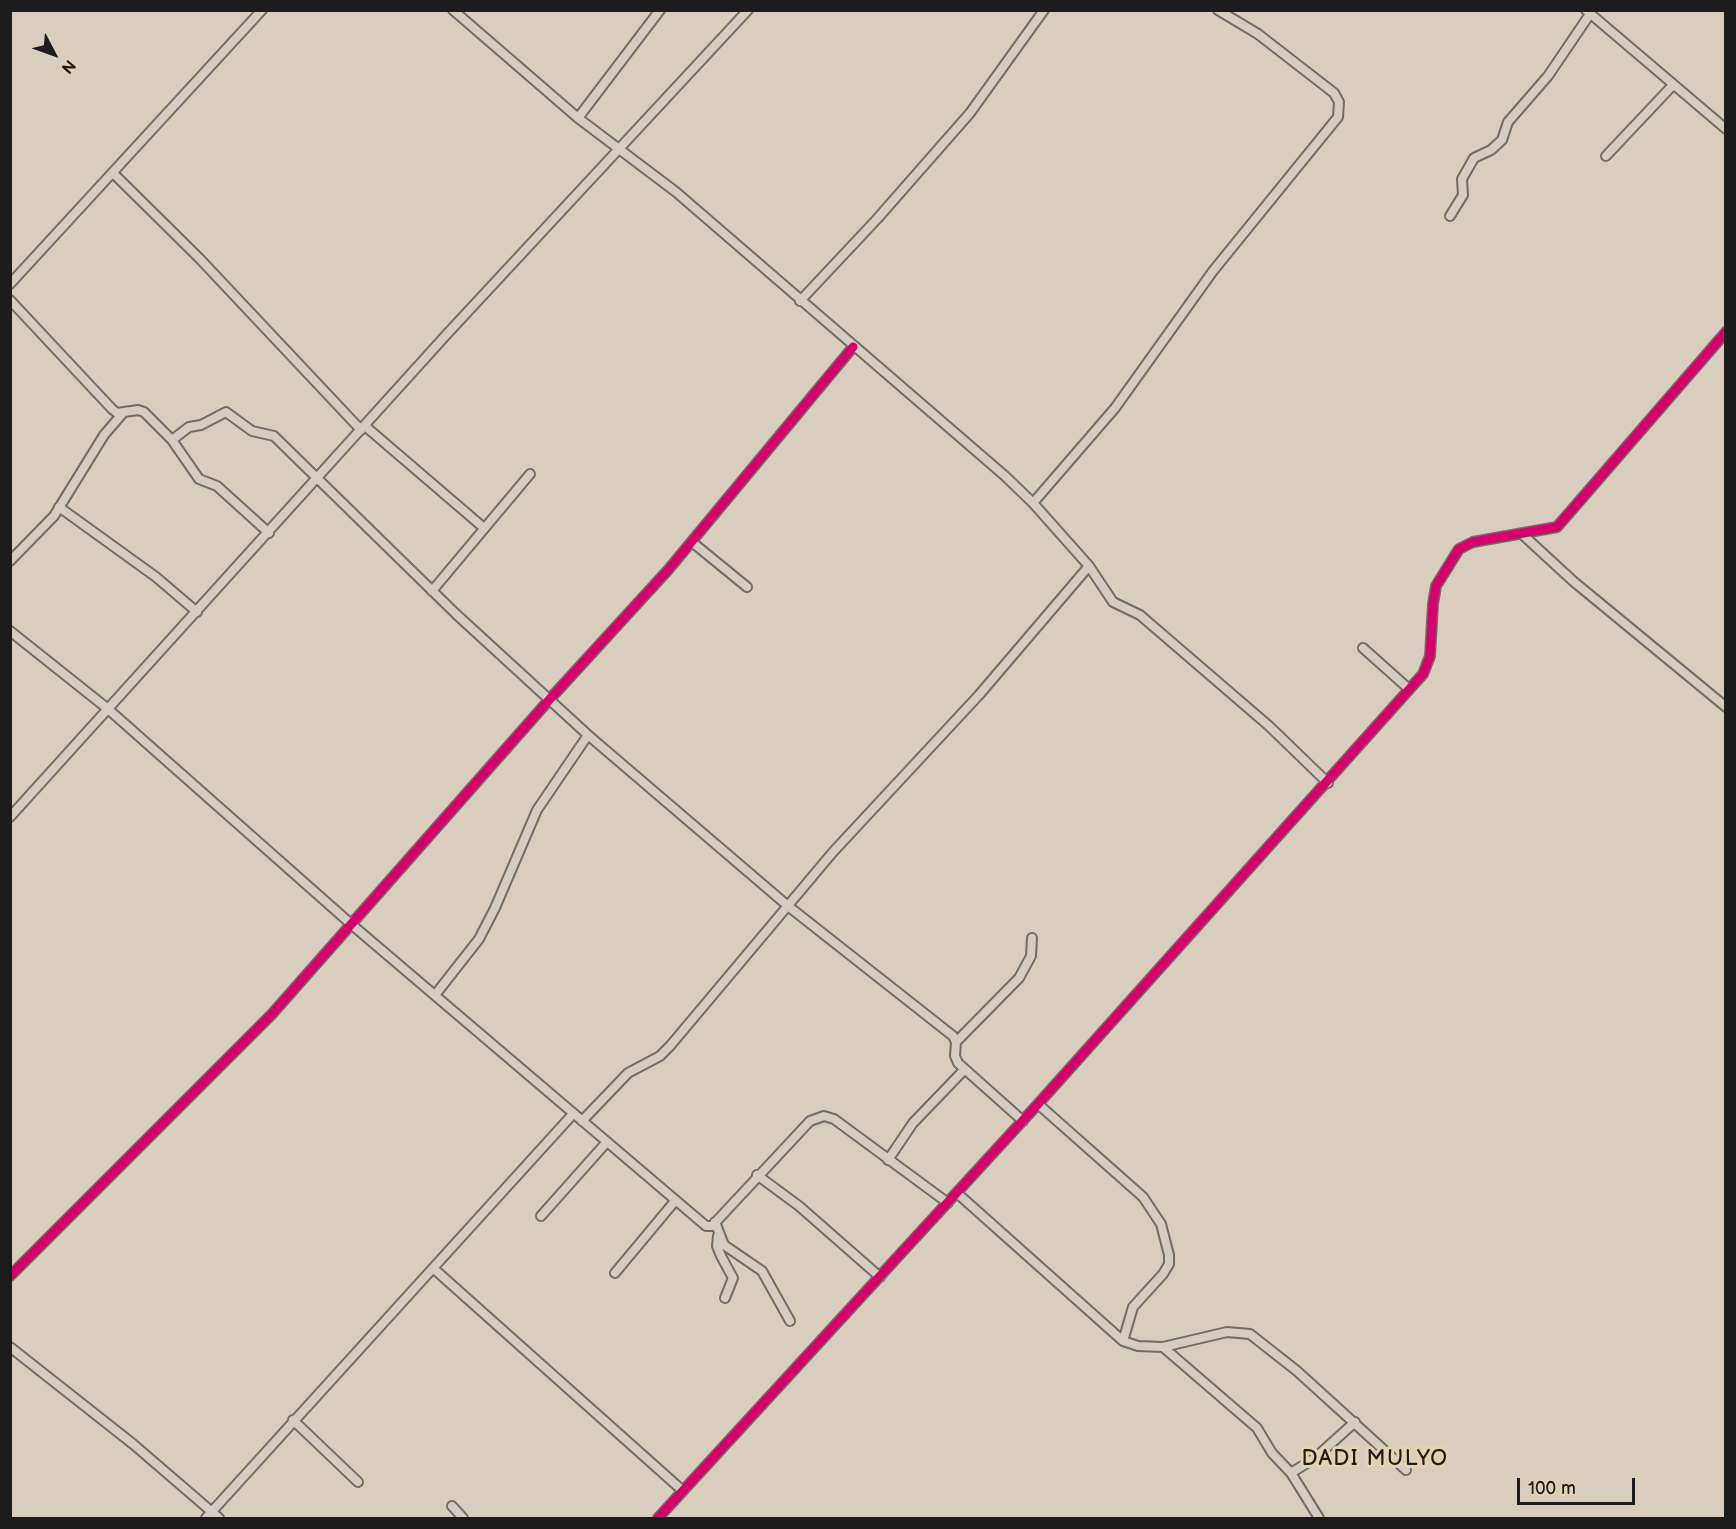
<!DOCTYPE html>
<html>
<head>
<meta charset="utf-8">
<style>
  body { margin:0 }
  #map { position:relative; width:1736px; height:1529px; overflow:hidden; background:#d9cebd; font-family:"Balsamiq Sans",sans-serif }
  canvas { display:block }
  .frame { position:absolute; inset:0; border:12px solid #1c1c1c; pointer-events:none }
  .north { position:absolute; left:24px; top:24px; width:60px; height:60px; -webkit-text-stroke:4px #e6d1b0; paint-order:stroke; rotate:131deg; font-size:16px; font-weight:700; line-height:24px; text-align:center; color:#1c1c1c }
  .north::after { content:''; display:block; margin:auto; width:21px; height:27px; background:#1c1c1c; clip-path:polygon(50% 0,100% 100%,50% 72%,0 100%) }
  .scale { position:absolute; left:1517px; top:1478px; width:118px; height:27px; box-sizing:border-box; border:3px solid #1c1c1c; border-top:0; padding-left:8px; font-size:18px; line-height:21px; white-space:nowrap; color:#1c1c1c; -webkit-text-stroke:4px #e6d1b0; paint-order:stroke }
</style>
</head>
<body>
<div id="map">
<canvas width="1736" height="1529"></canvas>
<div class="frame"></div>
<div class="north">N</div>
<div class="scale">100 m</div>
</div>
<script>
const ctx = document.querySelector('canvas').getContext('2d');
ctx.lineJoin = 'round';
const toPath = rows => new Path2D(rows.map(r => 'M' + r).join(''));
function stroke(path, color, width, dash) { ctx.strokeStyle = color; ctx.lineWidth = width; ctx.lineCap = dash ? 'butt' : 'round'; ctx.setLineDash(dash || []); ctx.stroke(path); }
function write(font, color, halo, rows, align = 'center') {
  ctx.font = font + ' "Balsamiq Sans",sans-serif'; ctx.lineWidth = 6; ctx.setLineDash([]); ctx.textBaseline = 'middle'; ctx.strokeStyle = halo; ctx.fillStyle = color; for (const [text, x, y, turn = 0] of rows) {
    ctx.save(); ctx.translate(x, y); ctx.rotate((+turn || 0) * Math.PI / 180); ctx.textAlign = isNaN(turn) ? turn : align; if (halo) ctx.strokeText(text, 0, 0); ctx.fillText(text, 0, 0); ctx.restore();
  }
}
const minor = toPath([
  [453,10,578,118,676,192,1005,476,1033,503,1089,566,1113,602,1140,615,1269,726,1328,783],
  [1586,10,1726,129],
  [578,118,660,10],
  [1606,156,1673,85],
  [114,174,200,259,361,430],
  [1450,216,1463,195,1462,179,1474,158,1491,150,1502,140,1508,122,1548,76,1590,14],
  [10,284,262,10],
  [10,300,112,409,117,413,138,410,144,412,172,440,199,479,217,486,269,533],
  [800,301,877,219,970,113,1044,10],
  [365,426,484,528],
  [172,440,189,427,201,425,226,412,252,431,274,436,456,614,588,735,788,906,953,1036,956,1042,955,1056,958,1063,1023,1121],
  [1033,503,1115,408,1213,271,1338,117,1339,102,1334,93,1258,34,1218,10],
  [59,507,156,577,197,612],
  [1522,534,1573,581,1726,707],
  [692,542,747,587],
  [10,561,54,516,104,435,123,413],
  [432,591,530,474],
  [10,631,108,709,351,924,706,1226,712,1226,810,1121,824,1116,834,1119,948,1203],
  [1363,648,1409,689],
  [10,817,447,334,748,10],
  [435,995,479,939,495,908,537,810,588,735],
  [956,1042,1019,978,1031,956,1032,938],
  [1038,1104,1143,1197,1161,1224,1169,1255,1169,1264,1163,1274,1133,1307,1123,1341],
  [582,1121,628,1073,660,1056,670,1046,833,852,979,695,1089,566],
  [888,1160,913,1123,964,1070],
  [757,1175,799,1206,880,1277],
  [957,1193,1123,1341,1138,1346,1163,1347,1227,1332,1250,1334,1297,1371,1406,1470],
  [541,1216,606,1143],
  [715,1222,724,1245,762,1271,790,1321],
  [718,1236,717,1246,721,1256,733,1278,725,1298],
  [433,1268,683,1491],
  [615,1273,675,1201],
  [10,1276,272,1014,549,700,668,570,853,347],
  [10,1347,133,1444,219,1518],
  [1163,1347,1257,1428,1272,1453,1291,1473,1319,1518],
  [293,1420,358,1482],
  [1291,1473,1315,1458,1355,1422],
  [452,1506,463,1518],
  [206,1518,573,1114],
  [658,1518,1038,1104,1423,674,1430,656,1433,604,1436,586,1459,549,1473,542,1557,527,1726,332]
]);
stroke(minor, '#716c64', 12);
stroke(minor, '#d5cdc1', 8);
stroke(toPath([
  [10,1276,272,1014,549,700,668,570,853,347],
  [658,1518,1038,1104,1423,674,1430,656,1433,604,1436,586,1459,549,1473,542,1557,527,1726,332]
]), '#d6006c', 9);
ctx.letterSpacing = '1.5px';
write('22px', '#1c1c1c', '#e6d1b0', [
  ["DADI MULYO",1375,1459]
]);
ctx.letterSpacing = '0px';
</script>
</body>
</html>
